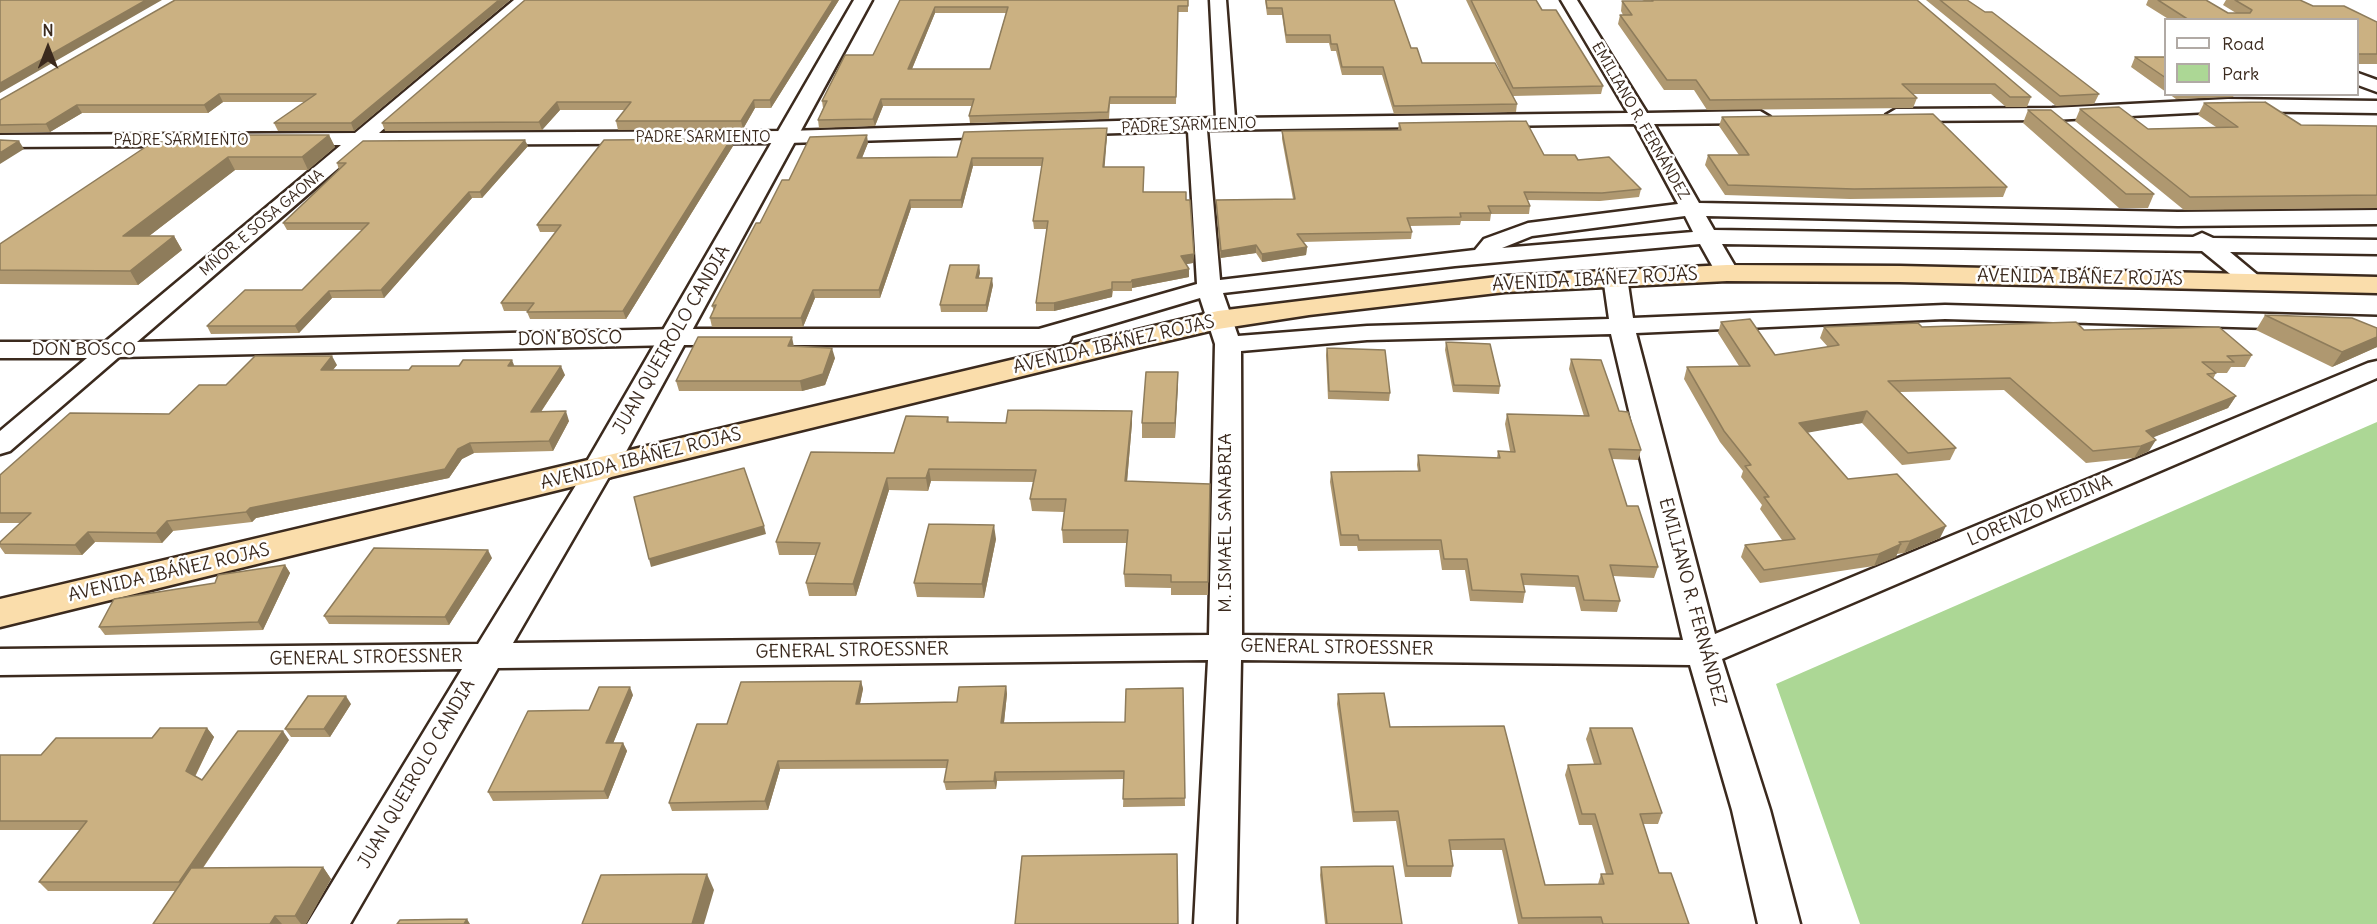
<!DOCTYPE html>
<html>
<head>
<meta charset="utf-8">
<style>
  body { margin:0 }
  #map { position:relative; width:2377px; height:924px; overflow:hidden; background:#fff; font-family:Delius,sans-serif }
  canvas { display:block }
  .legend { position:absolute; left:2164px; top:18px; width:195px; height:78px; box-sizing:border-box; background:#fff; border:2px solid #b1aaa5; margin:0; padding:8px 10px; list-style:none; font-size:18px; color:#3b2a1e }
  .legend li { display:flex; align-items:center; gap:12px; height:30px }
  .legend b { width:30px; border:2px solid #b1aaa5 }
  .north { position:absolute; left:18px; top:18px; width:60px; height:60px; -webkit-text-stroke:4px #fff; paint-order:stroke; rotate:0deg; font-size:16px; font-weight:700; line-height:24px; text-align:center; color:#3b2a1e }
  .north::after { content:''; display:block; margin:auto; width:21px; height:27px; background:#3b2a1e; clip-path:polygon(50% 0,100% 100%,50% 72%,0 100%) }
</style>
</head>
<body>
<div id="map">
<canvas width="2377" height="924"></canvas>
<ul class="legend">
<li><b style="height:8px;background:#fff"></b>Road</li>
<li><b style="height:16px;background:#acd795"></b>Park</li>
</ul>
<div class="north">N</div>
</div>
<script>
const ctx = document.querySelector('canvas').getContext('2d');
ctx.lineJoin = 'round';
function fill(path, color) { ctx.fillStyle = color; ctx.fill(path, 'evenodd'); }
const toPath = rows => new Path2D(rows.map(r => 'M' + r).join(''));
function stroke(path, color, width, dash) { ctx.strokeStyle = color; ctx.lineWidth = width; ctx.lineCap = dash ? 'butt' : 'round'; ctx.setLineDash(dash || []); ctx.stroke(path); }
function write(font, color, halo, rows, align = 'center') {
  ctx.font = font + ' Delius,sans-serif'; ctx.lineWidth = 5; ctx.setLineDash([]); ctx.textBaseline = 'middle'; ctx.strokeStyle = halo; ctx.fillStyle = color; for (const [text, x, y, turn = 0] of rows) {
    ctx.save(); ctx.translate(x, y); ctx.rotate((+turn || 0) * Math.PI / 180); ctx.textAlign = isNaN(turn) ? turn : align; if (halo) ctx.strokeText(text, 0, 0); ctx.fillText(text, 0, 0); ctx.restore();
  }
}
fill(toPath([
  [2377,422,2377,924,1860,924,1776,684]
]), '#acd795');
const minor = toPath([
  [514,0,532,0,379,133,787,131,1216,118,1210,0,1226,0,1235,118,1628,113,1561,0,1577,0,1647,113,1760,111,1770,117,1760,123,1654,124,1699,203,2178,212,2377,210,2377,224,2178,226,1706,216,1714,230,2193,237,2202,233,2213,238,2377,240,2377,254,2230,252,2266,282,2262,287,2254,289,2246,287,2202,251,1722,244,1739,273,1735,278,1719,278,1700,244,1455,266,1223,293,1238,336,1367,326,1609,319,1603,277,1607,272,1615,270,1623,272,1627,277,1633,318,1945,305,2377,317,2377,331,1945,319,1636,333,1715,634,2368,363,2377,361,2377,378,1722,659,1770,810,1800,924,1758,924,1732,810,1690,665,1241,660,1236,924,1194,924,1208,660,498,668,350,924,307,924,462,669,0,675,0,649,478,644,589,464,599,461,609,464,613,470,513,643,1209,635,1215,344,1200,298,1072,336,1069,342,1060,345,675,345,119,357,10,451,0,454,0,431,87,358,0,358,0,342,105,342,341,145,0,147,0,135,355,133,514,0],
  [1635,124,1678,204,1528,223,1484,239,1475,250,1220,280,1207,130,1635,124],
  [1188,131,1197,284,1039,329,675,329,137,342,365,145,787,143,1188,131],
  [1685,216,1693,232,1502,248,1532,236,1685,216],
  [1611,334,1683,640,1242,635,1241,351,1367,340,1611,334],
  [2358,73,2377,80,2377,92,2358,85,2358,73],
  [2228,99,2377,101,2377,113,2228,111,2052,120,1896,121,1886,115,1896,109,2052,108,2228,99]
]);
const tertiary = toPath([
  [854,0,872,0,616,470,611,477,599,481,587,477,582,470,854,0]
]);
const trunk = toPath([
  [1727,265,1900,266,2377,277,2377,293,1900,282,1727,281,1505,292,1309,315,1218,329,1141,347,0,627,0,599,1218,311,1505,276,1727,265]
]);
stroke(minor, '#3b2a1e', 5);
stroke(tertiary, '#3b2a1e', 5);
stroke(trunk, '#3b2a1e', 5);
fill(minor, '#fff');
fill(tertiary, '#fff');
fill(trunk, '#faddab');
fill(toPath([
  [175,0,510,0,354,131,278,131,274,123,305,102,223,102,208,113,82,113,50,132,0,133,0,100],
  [839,0,771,108,755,108,743,129,618,130,616,121,625,110,560,110,542,130,385,131,382,123],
  [900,0,1188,0,1188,12,1178,12,1176,104,1110,104,1109,119,970,123,969,116,972,106,883,106,875,126,819,128,818,120,823,108,822,101,873,55],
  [935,13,1006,13,990,69,912,69],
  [1265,0,1394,0,1411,48,1422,63,1502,75,1466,0,1536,0,1542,10,1603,86,1601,94,1513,96,1517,104,1516,112,1394,114,1382,75,1342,75,1336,51,1331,51,1329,43,1286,43,1282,15,1267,15],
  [1642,0,1917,0,2031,97,2027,107,2006,107,1991,94,1913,94,1917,98,1913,108,1707,110,1694,90,1664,90,1618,24,1620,15,1623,15,1621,11,1622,1,1644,1],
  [1926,0,1967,0,2099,94,2094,104,2056,106],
  [2148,0,2206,0,2228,13,2236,13,2223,5,2226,0,2300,0,2313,6,2377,22,2377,64,2358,64,2358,20,2170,20,2146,5],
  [2135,57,2166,57,2166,92,2131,67],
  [2169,94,2235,94,2233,97,2176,99],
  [2204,103,2301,125,2377,126,2377,208,2184,210,2075,121,2080,109,2148,129,2216,127,2198,115],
  [2028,110,2154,194,2148,208,2119,208,2023,123],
  [1722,117,2007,187,2003,197,1850,199,1725,195,1705,165,1708,155,1739,155,1719,126],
  [1399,123,1544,155,1578,160,1641,189,1639,197,1600,201,1527,200,1530,206,1529,214,1491,214,1490,221,1461,221,1460,225,1410,226,1412,232,1411,239,1303,242,1307,247,1306,255,1262,262,1256,253,1220,258,1216,200,1293,199,1282,139,1282,131,1398,130],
  [329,135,335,147,308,170,235,170,149,236,174,236,182,250,138,285,0,284,0,244,237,142],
  [1107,136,1104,167,1144,192,1186,200,1194,254,1193,263,1186,264,1189,277,1132,288,1132,291,1113,291,1112,297,1054,311,1036,311,1036,303,1047,229,1034,229,1033,221,1042,166,973,166,962,208,911,208,880,298,815,298,803,327,712,327,710,318,714,311,712,306,760,223,789,180,868,143,862,158,957,157],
  [731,139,733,146,626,319,530,319,527,312,528,311,504,311,501,303,556,232,540,232,537,225],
  [528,146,482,198,472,198,384,298,332,298,299,333,211,334,207,326,302,290,362,230,287,230,283,223,339,170,337,163],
  [979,265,980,273,978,278,993,285,987,312,941,312,940,305],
  [2265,315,2377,328,2377,347,2332,367,2256,330],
  [1721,322,1775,355,1828,347,1820,338,1824,327,2084,330,2252,355,2245,367,2231,367,2227,373,2216,373,2213,379,2236,396,2228,408,2153,437,2149,451,2134,458,2086,463,2004,390,1900,392,1956,448,1950,460,1902,465,1862,423,1807,432,1848,479,1940,538,1904,553,1897,554,1896,557,1874,566,1760,583,1741,557,1745,545,1782,540,1760,509,1762,505,1741,477,1743,471,1720,442,1684,379,1687,367,1739,366,1718,333],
  [1446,342,1500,386,1499,394,1453,392,1445,350],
  [794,347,835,358,825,385,802,391,679,391,676,381],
  [1327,348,1390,393,1389,401,1328,399,1326,355],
  [1571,359,1619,411,1641,450,1638,460,1612,459,1627,506,1658,567,1654,578,1613,576,1620,601,1617,612,1581,611,1575,587,1524,585,1525,592,1523,603,1470,601,1465,570,1442,570,1439,550,1358,551,1357,546,1340,546,1330,482,1331,472,1418,471,1417,465,1418,455,1497,458,1498,451,1510,451,1505,424,1507,414,1584,416,1569,369],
  [337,365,333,370,409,370,515,366,565,375,541,412,569,421,553,451,474,453,462,459,449,478,256,518,252,522,173,531,162,543,95,542,82,555,5,554,0,547,0,542,21,523,0,523,0,475,169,414,226,385],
  [1178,372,1175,438,1142,438,1142,423],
  [1132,411,1132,423,1127,481,1210,484,1208,595,1171,595,1171,588,1125,587,1124,574,1127,543,1063,543,1062,530,1064,512,1032,511,1030,499,1033,482,931,481,928,491,889,490,856,596,809,596,806,583,816,555,779,555,776,542,894,453,948,417,949,422,1006,423],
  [996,539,984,598,917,597,914,583],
  [492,558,449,625,329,624,324,616],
  [285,565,290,573,263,630,105,635,99,627,215,583],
  [861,681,863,689,860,704,957,702,1006,686,1007,694,1004,723,1125,722,1183,688,1185,806,1123,807,1124,779,997,781,996,789,946,790,944,782,947,768,780,769,768,810,672,811,669,803,727,724],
  [1338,694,1390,727,1504,726,1545,885,1598,884,1601,874,1606,874,1592,825,1579,825,1565,775,1568,765,1594,764,1586,739,1590,728,1662,813,1658,824,1643,824,1659,873,1689,924,1518,924,1502,850,1451,850,1453,866,1451,877,1405,877,1396,821,1353,822,1337,704],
  [633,695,613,743,623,743,627,751,608,799,493,801,488,792,589,710],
  [351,704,330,737,291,737,285,729],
  [207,728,214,737,195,777,202,780,289,740,203,868,323,867,331,879,306,924,153,924,175,891,48,891,39,882,80,830,0,830,0,755,41,755,152,738],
  [1321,867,1402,924,1325,924,1320,875]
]), '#af9870');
fill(toPath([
  [146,0,162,0,0,93,0,83],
  [499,0,510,0,354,131,351,123],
  [833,0,839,0,771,108,770,100],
  [935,7,935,13,909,76,908,69],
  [219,94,223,102,208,113,204,105],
  [881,99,883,106,875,126,873,119],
  [754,100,755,108,743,129,741,121],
  [557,102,560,110,542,130,539,122],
  [77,105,82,113,50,132,46,124],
  [1107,128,1107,136,1104,175,1103,167],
  [329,135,335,147,308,170,302,157],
  [867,135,868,143,859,165,857,158],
  [731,139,733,146,626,319,623,311],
  [525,140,528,146,482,198,480,192],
  [19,141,24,149,0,164,0,153],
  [228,157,235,170,131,250,123,236],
  [972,158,973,166,962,208,961,200],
  [469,192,472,198,384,298,381,290],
  [910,200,911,208,880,298,879,290],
  [174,236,182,250,138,285,130,271],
  [1256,245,1256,253,1220,258,1221,251],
  [1307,247,1306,255,1262,262,1262,254],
  [1194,254,1193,263,1181,265,1181,256],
  [979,265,980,273,977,285,976,278],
  [1189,269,1189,277,1132,288,1132,280],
  [992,278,993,285,987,312,986,305],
  [1112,282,1112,297,1054,311,1054,303],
  [813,290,815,298,803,327,801,318],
  [329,291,332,298,299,333,295,326],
  [792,337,794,347,788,346],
  [2377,337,2377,347,2332,367,2342,352],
  [832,348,835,358,825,385,802,391,800,381],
  [332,356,337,365,325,379,321,370],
  [512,360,516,370,508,366],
  [561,366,565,375,534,422,531,412],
  [1178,372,1178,387,1175,438,1175,423],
  [2236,396,2228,408,2139,443,2146,431],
  [566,411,569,421,553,451,549,441],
  [1132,411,1132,423,1126,494,1125,481],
  [1867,411,1862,423,1795,435,1799,423],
  [2156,440,2149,451,2134,458,2141,446],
  [470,443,474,453,462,459,449,478,256,518,252,522,246,512,250,508],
  [929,469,931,481,928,491,926,478],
  [887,478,889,490,856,596,853,584],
  [167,521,173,531,162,543,156,533],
  [994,525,996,539,984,598,982,584],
  [764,526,766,534,651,567,649,559],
  [1946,526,1940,538,1904,553,1910,541],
  [88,532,95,542,82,555,75,545],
  [1901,544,1896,557,1874,566,1879,554],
  [488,550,492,558,449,625,445,617],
  [285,565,290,573,263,630,258,622],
  [861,681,863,689,858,712,856,704],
  [1006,686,1007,694,1003,731,1001,723],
  [630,687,633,695,610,751,606,743],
  [346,696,351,704,330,737,324,729],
  [207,728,214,737,193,780,186,771],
  [283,731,289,740,187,891,179,882],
  [623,743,627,751,608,799,604,791],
  [778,761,780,769,768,810,765,801],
  [995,772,997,781,996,789,994,781],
  [323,867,331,879,306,924,301,924,295,916],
  [707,874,714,890,704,924,692,924],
  [275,916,282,924,270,924],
  [467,919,470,924,464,924]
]), '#8e7c5b');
const building = toPath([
  [0,0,146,0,0,83,0,0],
  [175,0,499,0,351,123,274,123,316,94,219,94,204,105,77,105,46,124,0,125,0,100,175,0],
  [525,0,833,0,770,100,754,100,741,121,616,121,631,102,557,102,539,122,382,123,525,0],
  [900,0,1188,0,1188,6,1178,6,1176,97,1110,97,1108,112,969,116,974,99,881,99,873,119,818,120,827,101,822,101,845,55,873,55,900,0],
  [935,7,1008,7,990,69,908,69,935,7],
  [1266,0,1394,0,1411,48,1417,48,1422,63,1495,63,1517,104,1394,106,1383,67,1342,67,1337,44,1331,44,1330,35,1286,35,1282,8,1267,8,1266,0],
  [1471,0,1536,0,1542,10,1556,10,1603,86,1513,88,1471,0],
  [1652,0,1917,0,2031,97,2010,97,1995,84,1902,84,1917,98,1710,100,1696,80,1667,80,1620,15,1632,15,1622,1,1653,1,1652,0],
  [1940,0,1967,0,1985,12,1992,12,2099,94,2060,96,1940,0],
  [2158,0,2206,0,2228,13,2250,13,2252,10,2235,0,2300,0,2313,6,2344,6,2377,22,2377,54,2358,54,2358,20,2189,20,2158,0],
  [2135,57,2166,57,2166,78,2135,57],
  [2265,102,2301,125,2377,126,2377,195,2190,197,2080,109,2119,107,2148,129,2238,127,2204,103,2265,102],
  [2028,110,2051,110,2154,194,2126,194,2028,110],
  [1933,114,2007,187,1854,189,1728,185,1708,155,1749,155,1722,117,1933,114],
  [1526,121,1544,155,1575,155,1578,160,1609,157,1641,189,1602,193,1524,192,1530,206,1488,206,1491,213,1460,213,1461,217,1407,218,1412,232,1297,234,1307,247,1262,254,1256,245,1221,251,1216,200,1295,199,1282,131,1401,130,1399,123,1526,121],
  [1107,128,1103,167,1144,167,1143,192,1186,192,1186,200,1190,200,1194,254,1181,256,1189,269,1132,280,1131,282,1112,282,1112,289,1054,303,1036,303,1048,221,1033,221,1043,158,972,158,961,200,910,200,879,290,813,290,801,318,710,318,716,305,712,306,756,223,760,223,782,180,789,180,810,137,867,135,857,158,957,157,964,132,1107,128],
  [248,135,329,135,302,157,228,157,123,236,174,236,130,271,0,270,0,244,153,142,237,142,248,135],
  [731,139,623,311,527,312,534,303,501,303,561,225,537,225,604,140,731,139],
  [0,140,19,141,0,153,0,140],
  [525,140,480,192,469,192,381,290,329,291,295,326,207,326,245,290,302,290,369,223,283,223,346,163,337,163,363,141,525,140],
  [950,265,979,265,976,278,992,278,986,305,940,305,950,265],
  [2265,315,2352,318,2377,328,2377,337,2342,352,2265,315],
  [1750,319,1775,355,1839,345,1824,327,1918,323,1922,327,2076,322,2084,330,2219,327,2252,355,2227,356,2234,362,2202,362,2216,373,2207,374,2236,396,2146,431,2156,440,2141,446,2093,451,2010,378,1888,381,1956,448,1908,453,1867,411,1799,423,1848,479,1897,474,1946,526,1910,541,1899,542,1901,544,1879,554,1764,570,1745,545,1795,539,1764,497,1769,497,1745,466,1751,465,1724,431,1687,367,1750,366,1721,322,1750,319],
  [698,337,792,337,788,346,832,348,823,374,800,381,676,381,698,337],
  [1446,342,1490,344,1500,386,1454,385,1446,342],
  [1327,348,1385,350,1390,393,1329,391,1327,348],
  [255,356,332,356,321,370,409,370,412,366,459,366,463,360,512,360,508,366,561,366,531,412,566,411,549,441,470,443,458,449,445,469,250,508,246,512,167,521,156,533,88,532,75,545,0,544,0,542,31,513,0,513,0,475,70,413,169,414,199,385,226,385,255,356],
  [1571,359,1601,360,1619,411,1628,412,1641,450,1609,449,1627,506,1638,506,1658,567,1610,565,1620,601,1584,600,1578,576,1521,574,1525,592,1472,590,1467,559,1444,559,1441,540,1359,540,1358,535,1341,535,1331,472,1420,471,1418,455,1500,458,1498,451,1515,452,1507,414,1589,416,1571,359],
  [1146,372,1178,372,1175,423,1142,423,1146,372],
  [1008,410,1132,411,1125,481,1210,484,1208,582,1171,582,1171,575,1124,574,1128,530,1062,530,1066,499,1030,499,1036,470,929,469,926,478,887,478,853,584,806,583,820,543,776,542,811,452,894,453,906,416,948,417,947,422,1006,423,1008,410],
  [744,468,764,526,649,559,634,497,744,468],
  [929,524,994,525,982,584,914,583,929,524],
  [374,548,488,550,445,617,324,616,374,548],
  [285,565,258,622,99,627,114,599,215,583,218,575,285,565],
  [861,681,856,704,957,702,959,687,1006,686,1001,723,1125,722,1126,689,1183,688,1185,798,1123,799,1124,771,995,772,994,781,944,782,948,760,778,761,765,801,669,803,697,724,727,724,741,682,861,681],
  [599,687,630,687,606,743,623,743,604,791,488,792,528,711,589,710,599,687],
  [1384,693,1390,727,1504,726,1545,885,1604,884,1601,874,1613,874,1595,814,1582,814,1568,765,1601,764,1590,728,1632,728,1662,813,1640,814,1659,873,1671,873,1689,924,1603,924,1601,917,1522,918,1504,839,1449,840,1453,866,1407,866,1398,811,1354,812,1338,694,1384,693],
  [308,696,346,696,324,729,285,729,308,696],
  [160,728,207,728,186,771,202,780,238,731,283,731,179,882,39,882,87,821,0,821,0,755,41,755,56,738,152,738,160,728],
  [1177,854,1178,924,1015,924,1022,856,1177,854],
  [1393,866,1402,924,1327,924,1321,867,1393,866],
  [323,867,295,916,275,916,270,924,153,924,191,868,323,867],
  [707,874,692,924,582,924,601,875,707,874],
  [467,919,464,924,397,924,400,920,467,919]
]);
fill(building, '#cbb182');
stroke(building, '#8e7c5b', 1.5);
write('15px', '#3b2a1e', '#fff', [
  ["EMILIANO R. FERNÁNDEZ",1640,121,60],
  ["PADRE SARMIENTO",1189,126,-2],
  ["PADRE SARMIENTO",703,138],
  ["PADRE SARMIENTO",181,141],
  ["MÑOR. E SOSA GAONA",262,223,-40]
]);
write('18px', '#3b2a1e', '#fff', [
  ["AVENIDA IBÁÑEZ ROJAS",2080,278,1],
  ["AVENIDA IBÁÑEZ ROJAS",1595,280,-3],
  ["DON BOSCO",570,339,-1],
  ["JUAN QUEIROLO CANDIA",672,340,-60],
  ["AVENIDA IBÁÑEZ ROJAS",1114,345,-13],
  ["DON BOSCO",84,350],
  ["AVENIDA IBÁÑEZ ROJAS",641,459,-14],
  ["LORENZO MEDINA",2040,511,-23],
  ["M. ISMAEL SANABRIA",1226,523,-90],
  ["AVENIDA IBÁÑEZ ROJAS",169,573,-13],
  ["EMILIANO R. FERNÁNDEZ",1692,602,75],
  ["GENERAL STROESSNER",1337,648,1],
  ["GENERAL STROESSNER",852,651,-1],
  ["GENERAL STROESSNER",366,658,-1],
  ["JUAN QUEIROLO CANDIA",417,774,-60]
]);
</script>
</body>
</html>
